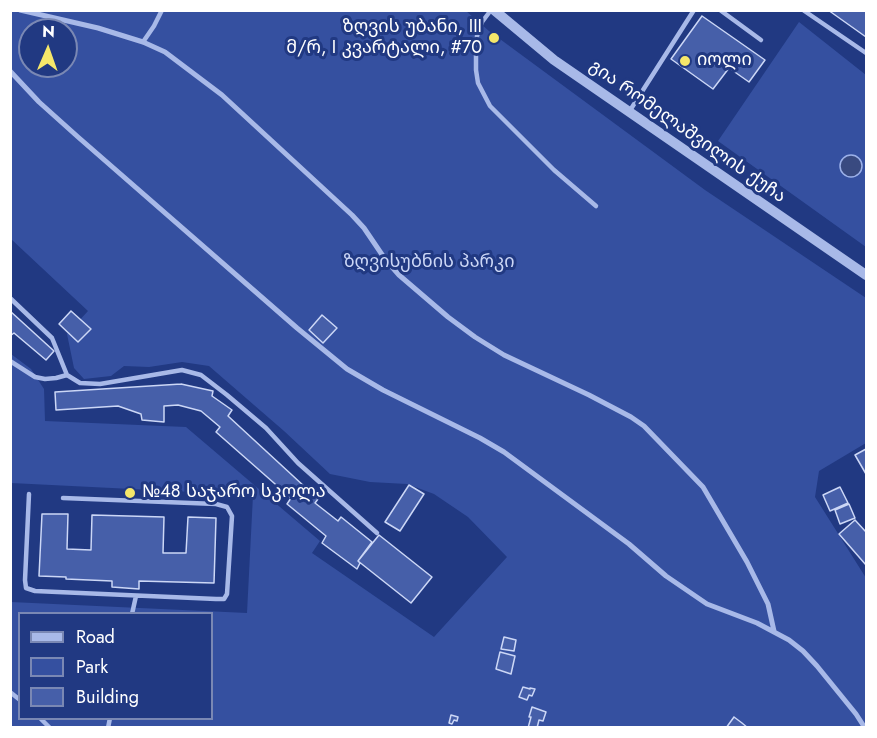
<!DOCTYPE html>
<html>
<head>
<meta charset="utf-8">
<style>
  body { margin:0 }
  #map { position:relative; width:877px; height:738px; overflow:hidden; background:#213982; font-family:Jost,sans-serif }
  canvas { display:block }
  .frame { position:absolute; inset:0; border:12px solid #fff; pointer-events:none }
  .legend { position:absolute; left:18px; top:612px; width:195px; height:108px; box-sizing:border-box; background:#213982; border:2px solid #7a88b4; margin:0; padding:8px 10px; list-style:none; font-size:18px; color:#fff }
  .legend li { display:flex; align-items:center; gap:12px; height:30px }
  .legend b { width:30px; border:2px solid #7a88b4 }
  .north { position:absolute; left:18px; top:18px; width:60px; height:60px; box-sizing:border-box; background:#213982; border:2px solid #7a88b4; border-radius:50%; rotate:2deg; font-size:16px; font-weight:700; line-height:24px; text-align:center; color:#fff }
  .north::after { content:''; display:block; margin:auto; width:21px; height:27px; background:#f5e76a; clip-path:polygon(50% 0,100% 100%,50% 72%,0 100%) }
</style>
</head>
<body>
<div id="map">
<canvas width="877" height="738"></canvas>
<div class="frame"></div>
<ul class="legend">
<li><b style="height:8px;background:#a8b9e8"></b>Road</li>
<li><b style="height:16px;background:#3550a0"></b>Park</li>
<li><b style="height:16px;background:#465fa9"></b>Building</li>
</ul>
<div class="north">N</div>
</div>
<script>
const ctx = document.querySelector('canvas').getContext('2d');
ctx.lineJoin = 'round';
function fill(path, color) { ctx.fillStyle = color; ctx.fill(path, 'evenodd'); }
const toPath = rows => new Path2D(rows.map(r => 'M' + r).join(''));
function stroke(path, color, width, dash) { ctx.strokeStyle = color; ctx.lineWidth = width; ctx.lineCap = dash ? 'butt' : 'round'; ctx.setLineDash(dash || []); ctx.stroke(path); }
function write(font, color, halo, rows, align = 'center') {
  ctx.font = font + ' Jost,"Noto Sans Georgian",sans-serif'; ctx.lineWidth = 6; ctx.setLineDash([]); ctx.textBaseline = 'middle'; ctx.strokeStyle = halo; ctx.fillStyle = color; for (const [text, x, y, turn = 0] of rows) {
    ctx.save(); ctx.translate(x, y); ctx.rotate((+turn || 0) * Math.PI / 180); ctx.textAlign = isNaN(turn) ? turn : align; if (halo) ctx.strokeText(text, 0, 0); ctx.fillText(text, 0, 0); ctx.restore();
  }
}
fill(toPath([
  [11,11,466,11,489,31,705,190,866,298,866,443,819,471,815,497,866,578,866,727,11,727,11,602,247,613,253,495,11,483,11,354,31,369,44,389,45,421,186,427,320,541,312,553,434,637,507,557,468,517,434,494,407,484,370,482,330,474,284,431,209,366,182,362,149,367,124,366,111,376,84,379,74,368,67,334,88,311,11,239],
  [30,30,66,30,66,66,30,66],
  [20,614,212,614,212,718,20,718],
  [799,22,866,75,866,247,718,141]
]), '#3550a0');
const water = toPath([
  '840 166a11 11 0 1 1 22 0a11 11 0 1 1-22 0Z'
]);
fill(water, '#394a80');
stroke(water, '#9cb1e9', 1.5);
const building = toPath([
  [828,10,866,10,866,37,828,10],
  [702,16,765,60,749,82,729,68,713,89,671,59,702,16],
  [10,311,54,351,46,360,14,333,10,336,10,311],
  [71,311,91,329,78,342,59,324,71,311],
  [322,315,337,328,323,343,309,330,322,315],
  [181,384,213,391,212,396,232,410,228,416,318,499,315,503,338,521,341,517,372,542,358,561,360,563,357,569,322,543,326,536,287,504,291,498,216,432,220,427,201,411,178,405,164,406,164,422,142,420,141,414,118,406,56,410,55,392,181,384],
  [866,449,866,474,855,455,866,449],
  [409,485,424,494,400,531,385,522,409,485],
  [840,487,848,503,830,511,823,495,840,487],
  [849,504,855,518,840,524,835,510,849,504],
  [42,514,68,514,67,549,91,550,92,515,164,517,163,553,186,553,188,517,216,518,214,583,139,581,139,589,112,587,112,581,66,579,66,577,39,576,42,514],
  [855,520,866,532,866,565,839,534,855,520],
  [379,535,432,577,411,603,358,561,379,535],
  [504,637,516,640,514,651,501,649,504,637],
  [500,652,515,656,511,674,496,669,500,652],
  [523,687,530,689,530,688,535,689,532,696,529,695,527,700,519,697,523,687],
  [532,707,546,712,543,721,539,720,537,728,528,728,531,717,529,717,532,707],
  [451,715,458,717,457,721,454,720,452,724,449,723,451,715],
  [734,717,742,723,748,728,726,728,734,717]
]);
fill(building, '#465fa9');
stroke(building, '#ccd7f6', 1.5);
stroke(toPath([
  [491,10,482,22,477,36,476,51,476,70,478,83,490,106,554,170,596,206],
  [720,10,761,40],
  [803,10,866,53],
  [143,42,154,26,162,10],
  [629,112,694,10],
  [10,298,52,338,67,375,80,383,100,384,182,370,201,375,227,395,266,428,298,463,377,533],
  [10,361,35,377,45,379,56,378,67,375],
  [29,494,25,580,26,588,35,591,216,599,224,599,227,594,232,516,227,507,216,504,63,498],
  [132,614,136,596],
  [10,692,20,700],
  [40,718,50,728],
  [108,728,110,718]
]), '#a8b9e8', 4.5);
stroke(toPath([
  [20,10,98,28,143,42,165,52,222,95,352,215,364,228,385,259,399,275,448,317,475,337,504,355,589,395,631,417,644,426,703,487,747,562,768,604,774,631],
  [10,71,39,102,78,137,297,328,347,369,383,390,480,438,504,452,629,544,666,576,707,604,757,623,789,640,803,651,817,666,856,714,865,728]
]), '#a8b9e8', 5);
stroke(toPath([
  [494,10,554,60,866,275]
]), '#a8b9e8', 10);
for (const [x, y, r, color] of [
  [494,38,6,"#f5e76a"],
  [685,61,6,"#f5e76a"],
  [130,493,6,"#f5e76a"]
]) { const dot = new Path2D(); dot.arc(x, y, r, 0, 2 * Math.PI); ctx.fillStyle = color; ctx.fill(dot); stroke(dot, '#213982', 2); }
write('18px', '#fff', '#213982', [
  ["ზღვის უბანი, III",482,28,"right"],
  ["მ/რ, I კვარტალი, #70",482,49,"right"],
  ["იოლი",697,61],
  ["№48 საჯარო სკოლა",142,493]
], 'left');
write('18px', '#fff', '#213982', [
  ["გია რომელაშვილის ქუჩა",687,132,35]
]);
write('18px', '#ccd7f6', '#213982', [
  ["ზღვისუბნის პარკი",429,263]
]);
</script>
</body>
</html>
